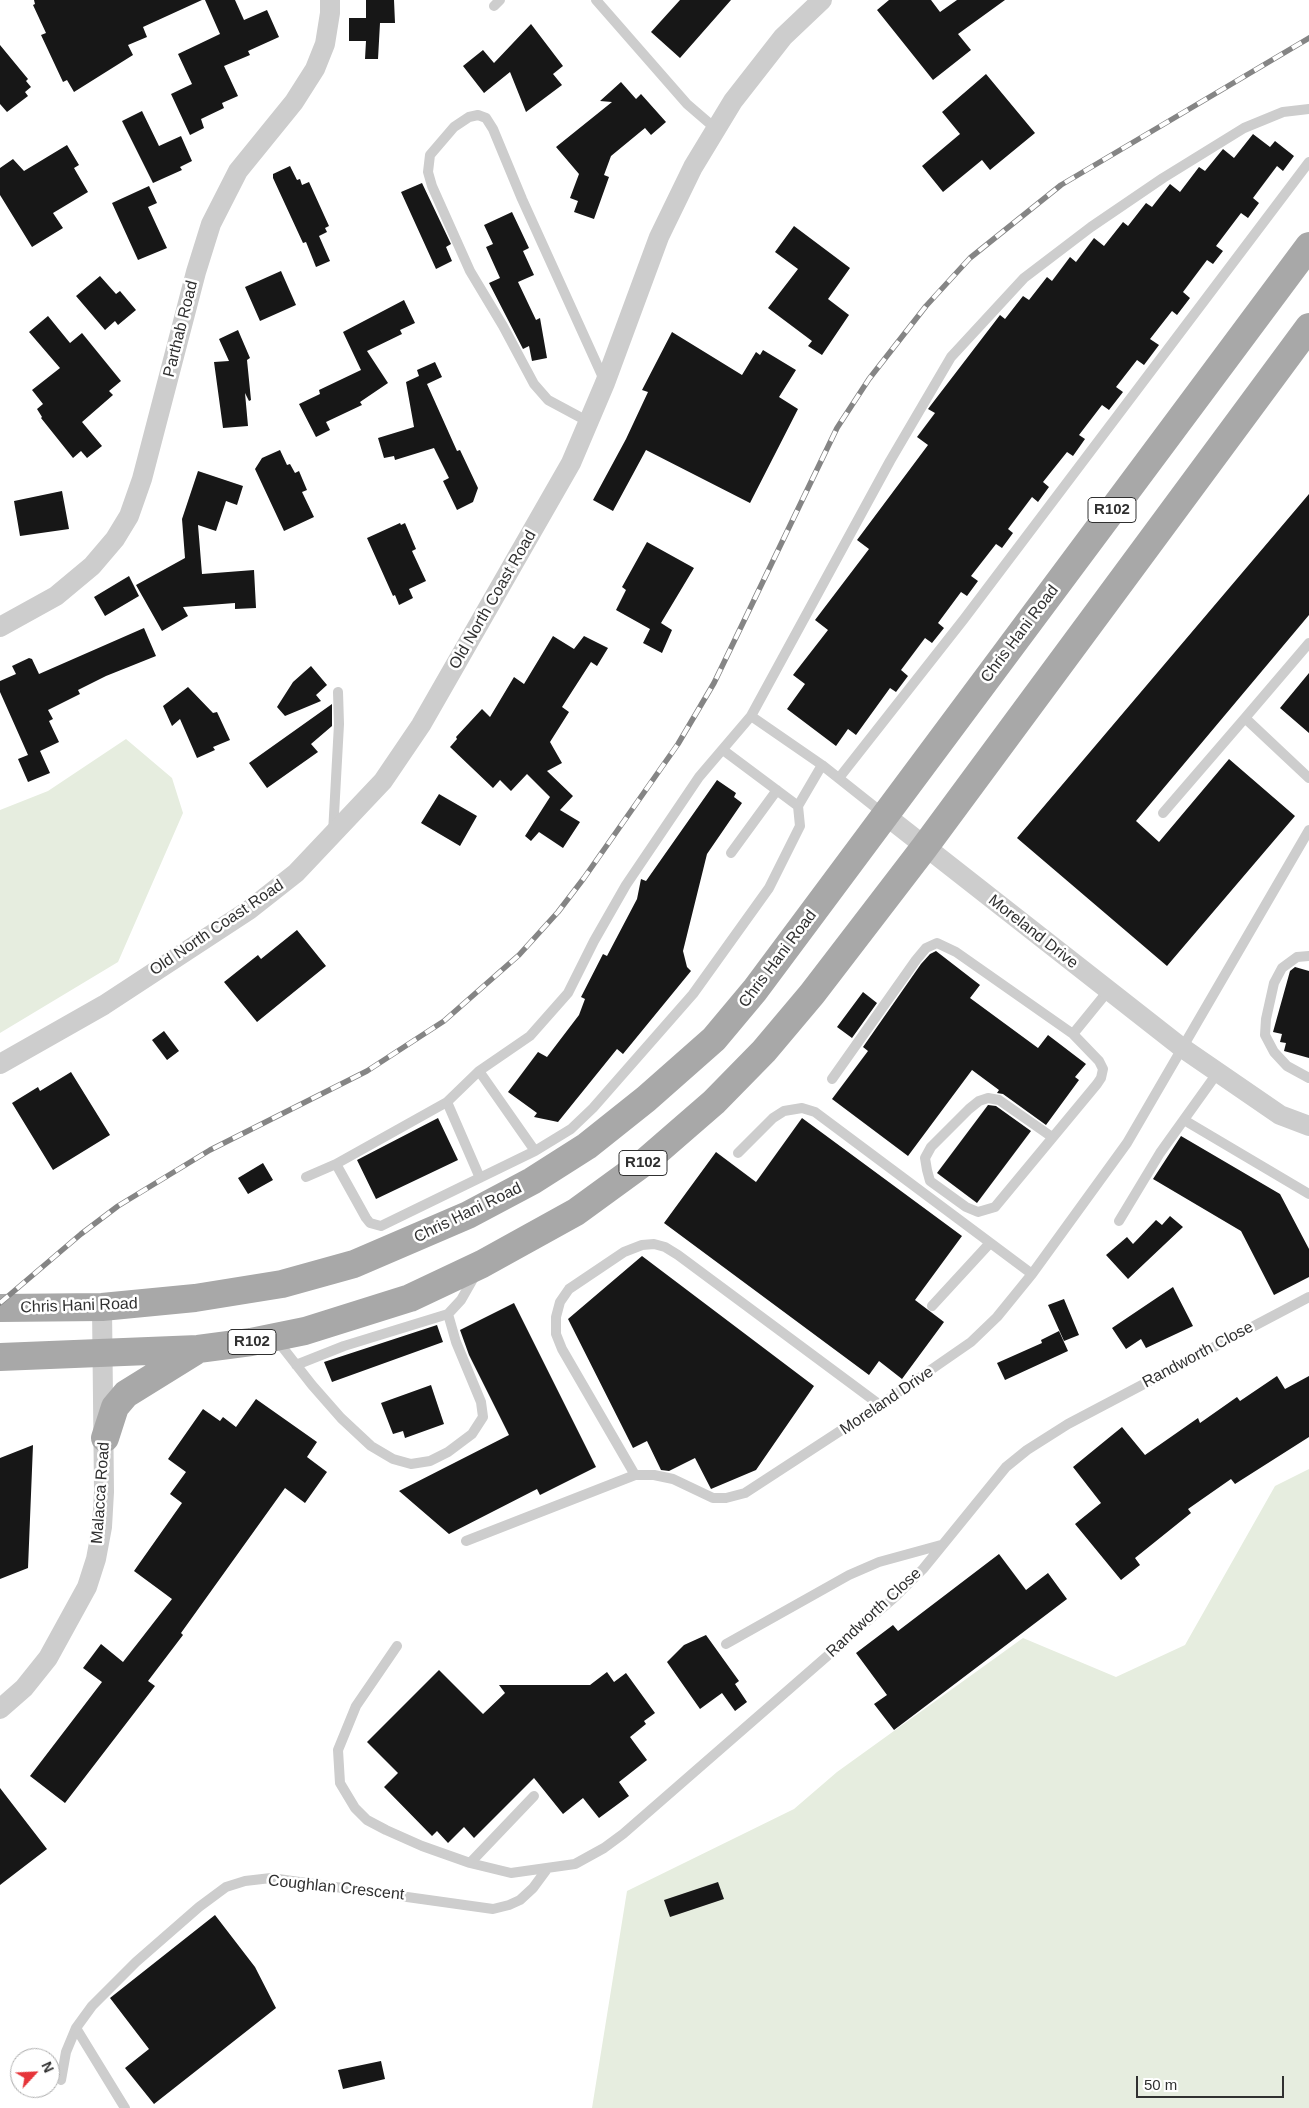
<!DOCTYPE html>
<html>
<head>
<meta charset="utf-8">
<style>
  body { margin:0 }
  #map { position:relative; width:1309px; height:2108px; overflow:hidden; background:#fff; font-family:Arial,sans-serif }
  canvas { display:block }
  .north { position:absolute; left:10px; top:2048px; width:50px; height:50px; box-sizing:border-box; background:#fff; border:1px solid #acacac; border-radius:50%; rotate:65deg; font-size:14px; font-weight:700; line-height:20px; text-align:center; color:#303030 }
  .north::after { content:''; display:block; margin:auto; width:18px; height:22px; background:#e63439; clip-path:polygon(50% 0,100% 100%,50% 72%,0 100%) }
  .scale { position:absolute; left:1136px; top:2076px; width:148px; height:22px; box-sizing:border-box; border:2px solid #303030; border-top:0; padding-left:6px; font-size:15px; line-height:18px; white-space:nowrap; color:#303030; -webkit-text-stroke:4px #fff; paint-order:stroke }
</style>
</head>
<body>
<div id="map">
<canvas width="1309" height="2108"></canvas>
<div class="north">N</div>
<div class="scale">50 m</div>
</div>
<script>
const ctx = document.querySelector('canvas').getContext('2d');
ctx.lineJoin = 'round';
function fill(path, color) { ctx.fillStyle = color; ctx.fill(path, 'evenodd'); }
const toPath = rows => new Path2D(rows.map(r => 'M' + r).join(''));
function stroke(path, color, width, dash) { ctx.strokeStyle = color; ctx.lineWidth = width; ctx.lineCap = dash ? 'butt' : 'round'; ctx.setLineDash(dash || []); ctx.stroke(path); }
function write(font, color, halo, rows, align = 'center') {
  ctx.font = font + ' Arial,sans-serif'; ctx.lineWidth = 5; ctx.setLineDash([]); ctx.textBaseline = 'middle'; ctx.strokeStyle = halo; ctx.fillStyle = color; for (const [text, x, y, turn = 0] of rows) {
    ctx.save(); ctx.translate(x, y); ctx.rotate((+turn || 0) * Math.PI / 180); ctx.textAlign = isNaN(turn) ? turn : align; if (halo) ctx.strokeText(text, 0, 0); ctx.fillText(text, 0, 0); ctx.restore();
  }
}
fill(toPath([
  [126,739,172,778,183,813,118,962,0,1033,0,810,48,791],
  [1309,1469,1309,2108,592,2108,627,1891,794,1809,837,1772,1023,1638,1116,1677,1185,1645,1275,1486]
]), '#e6eddf');
fill(toPath([
  [34,0,202,0,143,27,147,37,128,45,133,55,74,92,67,80,63,82,41,35,46,33,33,5,35,4],
  [205,0,235,0,244,20,267,10,279,37,248,51,250,55,224,66,238,96,222,103,224,108,201,119,204,128,190,135,171,94,192,84,178,54,220,34],
  [366,0,394,0,395,23,380,23,378,59,365,59,366,41,349,41,349,18,366,18],
  [680,0,731,0,680,58,651,32],
  [889,0,931,0,940,12,957,0,1005,0,958,34,971,50,933,80,877,10],
  [531,24,563,66,553,74,562,85,526,112,510,72,484,93,463,66,483,50,494,63],
  [0,45,28,79,26,81,31,87,25,92,28,96,7,112,0,104],
  [986,74,1035,133,990,170,982,160,943,192,922,166,960,134,942,112],
  [621,82,636,99,641,94,666,122,651,135,645,128,611,156,604,175,609,177,594,219,574,212,578,201,570,198,579,174,556,147,612,102,600,101],
  [142,111,159,146,181,136,192,161,180,167,182,170,153,183,122,121],
  [1253,134,1270,147,1275,141,1294,156,1283,171,1277,166,1253,198,1259,203,1248,218,1241,213,1216,246,1223,251,1213,264,1207,260,1183,292,1190,298,1177,315,1172,311,1150,339,1159,345,1144,365,1137,360,1116,387,1123,392,1109,410,1102,405,1079,435,1085,439,1073,456,1067,452,1043,482,1049,487,1038,502,1032,497,1008,529,1013,533,1002,548,996,544,971,576,978,581,967,596,961,592,938,623,944,628,932,643,925,638,901,670,908,676,896,692,890,688,856,735,848,729,836,746,787,709,805,684,793,675,828,630,815,620,869,549,857,540,928,445,917,437,935,413,928,409,931,405,1000,315,1005,319,1023,296,1029,300,1047,277,1052,281,1070,257,1076,262,1094,238,1104,246,1123,222,1128,226,1146,203,1152,207,1170,184,1180,192,1199,167,1205,171,1223,149,1234,158],
  [67,145,79,165,74,168,88,192,53,213,63,228,32,247,0,195,0,168,13,159,24,171],
  [290,166,297,180,300,179,302,185,309,182,329,226,325,228,327,232,319,236,330,261,316,267,306,242,303,243,273,178,273,174],
  [422,183,451,244,446,247,452,261,436,269,401,192],
  [149,186,157,203,148,207,167,248,138,260,112,203],
  [512,212,529,248,523,251,534,275,518,282,536,320,540,318,547,358,532,361,529,346,523,349,489,283,500,278,486,247,493,244,484,225],
  [794,226,850,268,828,299,849,315,822,355,808,346,812,341,768,308,798,269,775,252],
  [281,271,296,305,260,321,245,287],
  [100,276,116,294,120,291,136,310,118,325,115,321,105,330,76,296],
  [404,300,415,323,400,330,402,334,367,351,388,383,360,402,362,405,326,422,330,430,316,437,299,404,320,394,319,390,361,370,343,332],
  [48,316,70,343,82,333,121,381,109,391,113,395,82,422,102,446,87,458,81,451,73,458,41,418,42,417,37,409,43,404,32,390,60,368,29,332],
  [238,330,250,358,247,360,251,400,249,401,245,393,248,426,223,428,214,362,229,361,219,339],
  [672,332,742,375,756,352,760,355,763,350,796,370,779,397,798,409,750,503,646,450,613,511,593,500,626,439,648,392,642,390],
  [435,362,442,377,427,384,457,451,460,450,478,488,473,502,457,510,443,481,449,478,434,448,395,460,394,456,384,458,378,438,414,427,406,382,419,376,417,370],
  [280,450,287,465,290,464,295,473,299,471,307,490,302,492,314,517,284,531,255,469,262,458],
  [198,471,243,486,237,505,226,501,216,531,198,525,202,574,254,570,256,608,235,609,235,603,183,607,188,616,162,631,136,585,185,558,182,519],
  [62,491,69,529,20,536,14,501],
  [1309,494,1309,615,1136,821,1159,842,1229,759,1295,816,1167,966,1017,838],
  [400,523,401,525,405,523,416,549,412,551,426,581,409,589,413,598,399,605,395,595,393,596,367,538],
  [647,542,694,568,661,623,672,630,662,653,643,643,650,629,616,610,626,590,622,587],
  [129,576,139,596,105,616,94,597],
  [144,628,156,656,106,676,78,690,80,694,48,710,53,719,49,721,59,742,40,751,50,773,28,782,18,759,28,755,0,692,0,681,16,674,12,666,29,658,32,659,39,674],
  [553,636,574,649,584,636,608,648,597,666,591,662,562,707,569,712,550,742,562,763,547,771,573,796,560,810,580,822,563,848,539,832,531,841,525,836,550,797,527,774,511,791,500,780,493,788,450,747,457,739,456,737,482,709,490,717,514,677,524,684],
  [311,666,327,685,316,695,321,701,285,716,277,707,293,682],
  [1309,673,1309,733,1280,708],
  [188,687,213,713,217,712,230,740,213,747,215,750,197,758,180,719,172,726,163,706],
  [332,704,332,726,311,744,318,752,267,788,249,763],
  [717,780,736,793,734,797,742,803,707,854,683,951,687,967,691,971,623,1054,617,1049,558,1122,534,1117,537,1113,508,1092,538,1052,547,1057,579,1015,585,999,581,997,603,954,607,956,637,899,641,879,646,881],
  [439,794,477,816,460,846,421,823],
  [297,930,326,966,257,1022,224,982,258,955,261,959],
  [936,951,980,985,970,998,1038,1048,1048,1035,1086,1064,1075,1077,1079,1080,1046,1125,1003,1094,997,1093,999,1090,972,1070,908,1156,832,1099,868,1051,863,1047,921,964,930,954],
  [1295,967,1309,971,1309,1058,1284,1051,1286,1043,1280,1042,1282,1034,1273,1032,1290,971],
  [863,992,877,1003,852,1038,837,1027],
  [164,1031,179,1051,167,1060,152,1040],
  [71,1072,110,1135,53,1170,12,1103,38,1087,40,1091],
  [988,1105,996,1106,1031,1131,977,1203,937,1173],
  [438,1118,458,1160,376,1199,357,1160],
  [802,1118,962,1236,915,1300,944,1322,902,1379,879,1361,869,1375,664,1223,716,1152,756,1182],
  [1181,1136,1280,1194,1309,1249,1309,1277,1274,1295,1241,1231,1153,1179],
  [263,1163,273,1180,248,1194,238,1178],
  [1170,1216,1183,1227,1128,1279,1106,1255,1127,1237,1133,1244,1156,1220,1162,1225],
  [642,1256,814,1386,756,1470,711,1489,695,1458,669,1471,661,1470,647,1441,633,1448,568,1319],
  [1173,1287,1193,1326,1146,1348,1141,1339,1126,1349,1112,1328],
  [1064,1299,1079,1335,1064,1341,1048,1305],
  [514,1303,596,1467,540,1495,537,1489,449,1534,399,1491,509,1435,469,1355,460,1330],
  [437,1325,443,1342,332,1382,324,1362],
  [1059,1331,1068,1351,1005,1380,997,1363,1042,1343,1041,1340],
  [1277,1376,1285,1389,1309,1376,1309,1437,1235,1484,1231,1479,1188,1509,1191,1513,1135,1558,1140,1565,1121,1580,1075,1524,1101,1503,1073,1467,1122,1427,1145,1455,1198,1418,1200,1423,1237,1397,1240,1401],
  [431,1385,444,1424,405,1438,403,1431,393,1434,381,1403],
  [256,1399,317,1442,307,1457,327,1472,305,1503,285,1488,181,1633,183,1635,148,1681,155,1686,65,1803,30,1776,102,1682,83,1668,101,1644,123,1662,172,1599,134,1571,182,1503,170,1494,186,1472,168,1459,203,1409,220,1421,223,1417,236,1427],
  [33,1445,28,1568,0,1579,0,1458],
  [999,1554,1026,1590,1048,1573,1067,1599,894,1730,874,1704,887,1695,856,1653,893,1625,898,1631],
  [706,1635,739,1681,735,1684,747,1702,735,1711,722,1693,700,1709,667,1662,684,1645],
  [439,1670,483,1714,505,1693,499,1685,590,1685,607,1672,614,1682,626,1673,655,1713,644,1721,646,1724,630,1737,647,1760,619,1782,629,1796,599,1818,583,1798,563,1814,534,1778,474,1838,464,1827,448,1843,437,1831,432,1836,384,1787,398,1773,367,1742],
  [0,1788,47,1849,0,1885],
  [718,1882,724,1899,670,1917,664,1900],
  [215,1915,255,1967,276,2008,154,2104,125,2068,149,2049,110,1998],
  [381,2061,385,2079,343,2089,338,2070]
]), '#171717');
stroke(toPath([
  [596,0,687,104,716,129],
  [494,6,500,0],
  [589,422,548,400,534,384,503,326,470,271,432,186,428,172,430,155,454,127,469,117,478,115,486,118,493,129,522,199,605,382],
  [1309,643,1245,718,1309,778],
  [751,716,890,461,951,357,1024,278,1091,227,1163,178,1244,128,1283,112,1309,109],
  [723,750,798,806],
  [839,778,964,619,1309,162],
  [1163,813,1245,718],
  [333,833,339,724,338,692],
  [731,853,777,790],
  [1309,956,1297,957,1282,968,1274,983,1266,1019,1265,1035,1274,1052,1287,1066,1309,1078],
  [479,1071,535,1151],
  [832,1079,916,960,926,948,937,943,956,952,1073,1034,1108,991],
  [447,1102,480,1178],
  [1184,1120,1309,1194],
  [1052,1137,999,1100,988,1098,979,1101,969,1109,931,1147,925,1158,927,1170,930,1181,966,1207,978,1212,995,1207,1097,1084,1101,1078,1103,1069,1099,1061,1073,1034],
  [738,1153,773,1118,784,1111,802,1108,815,1112,1032,1274],
  [336,1164,366,1218,370,1223,381,1226,535,1151,571,1129,593,1108,693,994,769,888,800,826,798,806,822,765],
  [306,1177,336,1164,447,1102,479,1071,530,1036,568,993,594,941,626,885,699,777,751,716,822,765,885,815],
  [1119,1221,1160,1153,1218,1072],
  [932,1306,990,1243],
  [276,1339,312,1385,341,1418,371,1446,393,1459,411,1464,430,1461,448,1452,472,1434,483,1417,481,1402,456,1342,448,1314],
  [296,1365,344,1346,448,1314,461,1300,477,1272],
  [635,1475,562,1349,556,1334,556,1317,560,1302,569,1289,624,1252,642,1245,654,1244,665,1247,678,1255,880,1405],
  [466,1541,635,1475,654,1475,673,1479,713,1498,726,1498,745,1493,880,1405,971,1342,997,1317,1032,1274,1127,1143,1309,830],
  [726,1644,849,1575,879,1562,941,1545],
  [397,1646,356,1706,338,1750,340,1783,355,1808,367,1820,386,1830,422,1846,470,1863,511,1873,575,1864,604,1848,623,1834,895,1597,923,1569,1006,1467,1027,1450,1068,1424,1309,1297],
  [470,1863,534,1796],
  [76,2028,125,2108],
  [61,2080,66,2052,76,2028,92,2006,136,1962,199,1907,226,1887,245,1881,271,1878,493,1909,509,1905,520,1900,533,1888,547,1869]
]), '#cdcdcd', 10);
stroke(toPath([
  [0,627,56,596,92,566,115,539,129,516,142,479,196,272,211,224,238,171,294,102,315,69,325,44,330,13,330,0],
  [885,815,1181,1047,1280,1115,1309,1126],
  [0,1064,104,1005,249,910,296,873,383,781,421,725,571,463,605,383,659,237,693,167,733,101,783,37,822,0],
  [0,1709,24,1688,48,1658,87,1587,96,1559,102,1527,104,1492,102,1307]
]), '#cdcdcd', 20);
stroke(toPath([
  [0,1308,102,1307,195,1298,282,1284,354,1264,468,1215,532,1181,587,1146,646,1099,714,1039,755,990,1309,246],
  [0,1357,198,1349,251,1342,305,1331,410,1298,482,1264,576,1212,646,1161,714,1102,764,1051,812,994,924,848,1309,327],
  [105,1438,115,1407,126,1394,197,1350]
]), '#a8a8a8', 28);
const rail = toPath([
  [0,1303,81,1234,118,1206,210,1150,367,1071,444,1021,519,955,558,912,584,878,678,744,714,683,837,428,869,379,926,306,970,258,1061,185,1309,38]
]);
stroke(rail, '#858585', 5.5);
stroke(rail, '#fff', 4, [11]);
for (const [x, y, w] of [
  [1112,510,48],
  [643,1163,48],
  [252,1342,48]
]) { const box = new Path2D(); box.roundRect(x - w / 2, y - 12.5, w, 25, 4); ctx.fillStyle = '#fff'; ctx.fill(box); stroke(box, '#303030', 1); }
write('bold 15px', '#303030', null, [
  ["R102",1112,510],
  ["R102",643,1163],
  ["R102",252,1342]
]);
write('16px', '#303030', '#fff', [
  ["Parthab Road",181,329,-76],
  ["Old North Coast Road",493,600,-60],
  ["Chris Hani Road",1020,634,-53],
  ["Old North Coast Road",217,928,-34],
  ["Moreland Drive",1033,932,38],
  ["Chris Hani Road",778,959,-53],
  ["Chris Hani Road",468,1213,-26],
  ["Chris Hani Road",79,1306,-2],
  ["Randworth Close",1198,1355,-28],
  ["Moreland Drive",887,1401,-34],
  ["Malacca Road",101,1493,-86],
  ["Randworth Close",874,1613,-43],
  ["Coughlan Crescent",336,1888,6]
]);
</script>
</body>
</html>
